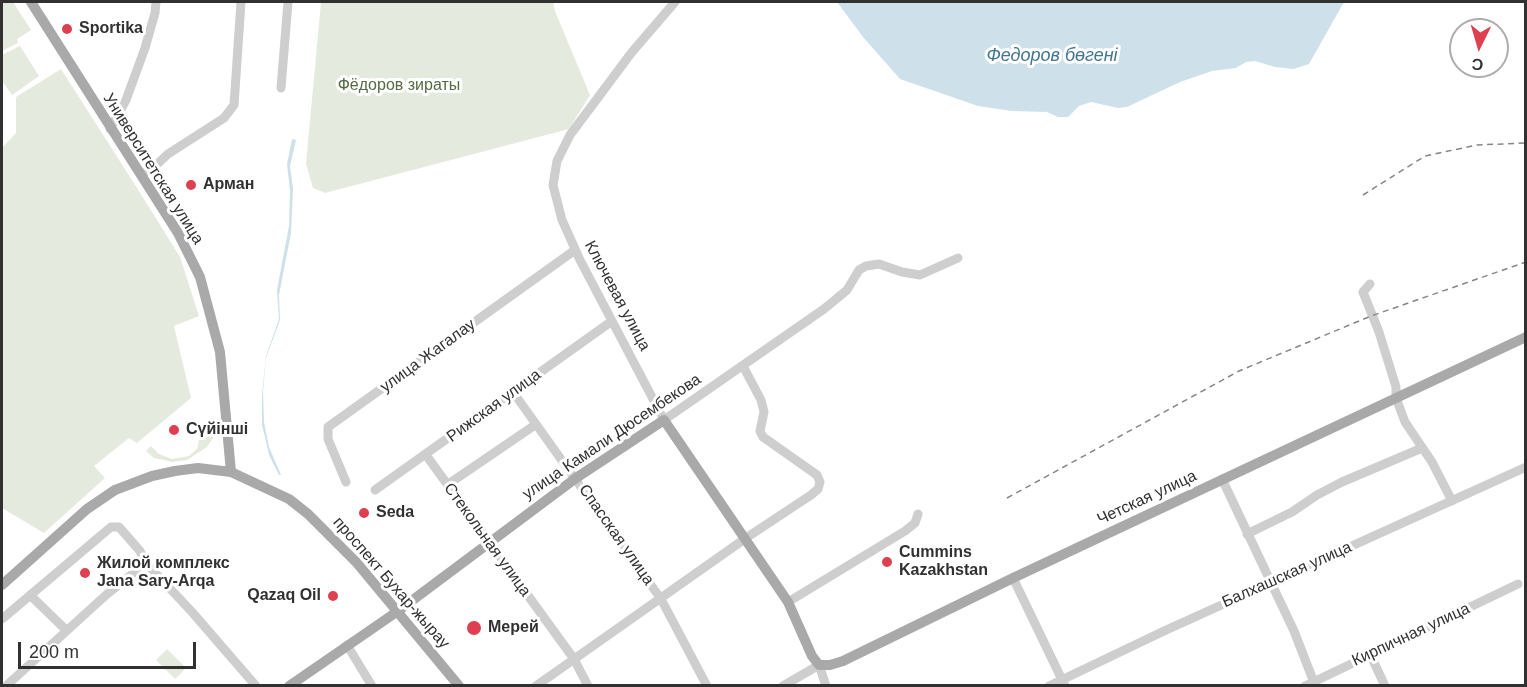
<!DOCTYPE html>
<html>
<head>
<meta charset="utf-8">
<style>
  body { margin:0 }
  #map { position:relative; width:1527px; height:687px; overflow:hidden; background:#fff; font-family:Helvetica,sans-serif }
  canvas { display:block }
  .frame { position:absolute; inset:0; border:3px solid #313131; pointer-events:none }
  .north { position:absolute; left:1449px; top:18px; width:60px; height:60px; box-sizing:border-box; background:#fff; border:2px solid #adadad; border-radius:50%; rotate:185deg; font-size:16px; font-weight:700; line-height:24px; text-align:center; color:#313131 }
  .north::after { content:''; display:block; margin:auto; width:21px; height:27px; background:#dc4051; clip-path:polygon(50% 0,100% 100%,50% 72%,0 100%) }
  .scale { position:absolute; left:18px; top:642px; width:178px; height:27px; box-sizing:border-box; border:3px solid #313131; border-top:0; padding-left:8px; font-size:18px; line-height:21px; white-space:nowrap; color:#313131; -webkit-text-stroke:4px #fff; paint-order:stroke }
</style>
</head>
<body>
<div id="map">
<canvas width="1527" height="687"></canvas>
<div class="frame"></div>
<div class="north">С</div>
<div class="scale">200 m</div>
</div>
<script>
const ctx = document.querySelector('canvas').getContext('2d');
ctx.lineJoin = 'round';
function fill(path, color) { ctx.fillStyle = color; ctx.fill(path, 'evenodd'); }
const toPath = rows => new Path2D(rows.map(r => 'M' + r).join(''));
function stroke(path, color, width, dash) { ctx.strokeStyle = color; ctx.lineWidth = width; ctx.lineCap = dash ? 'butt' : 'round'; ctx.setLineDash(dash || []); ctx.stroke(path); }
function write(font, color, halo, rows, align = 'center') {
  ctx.font = font + ' Helvetica,sans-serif'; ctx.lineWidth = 6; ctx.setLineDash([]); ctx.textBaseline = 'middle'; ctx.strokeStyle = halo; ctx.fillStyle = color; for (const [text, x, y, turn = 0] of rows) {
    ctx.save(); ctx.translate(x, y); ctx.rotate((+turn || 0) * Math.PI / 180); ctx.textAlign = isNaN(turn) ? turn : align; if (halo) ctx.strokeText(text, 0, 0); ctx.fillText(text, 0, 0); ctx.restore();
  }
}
fill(toPath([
  [2,2,13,2,31,30,17,39,18,43,2,51],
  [321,2,553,2,555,11,590,95,569,129,325,193,313,188,306,164],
  [20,46,39,76,12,95,2,81,2,55],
  [61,69,137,188,180,257,199,316,174,326,191,398,137,443,129,438,94,466,105,478,44,533,2,508,2,148,16,133,16,97],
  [216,423,213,438,207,447,187,460,172,462,164,460,154,458,146,451,151,446,159,454,172,459,189,456,197,449,202,428],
  [167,649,186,668,175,679,156,660]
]), '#e5eade');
fill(toPath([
  [837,2,1344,2,1309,64,1293,69,1275,67,1255,61,1246,62,1236,68,1212,71,1180,82,1127,107,1118,108,1091,102,1079,106,1068,117,1058,117,1047,112,1012,111,978,106,900,79,863,37],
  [292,139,296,140,290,166,293,188,291,233,279,295,280,320,266,358,263,392,264,422,269,447,281,475,279,475,269,455,265,437,262,425,262,395,266,356,279,319,277,290,289,226,290,191,287,164]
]), '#cee1eb');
stroke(toPath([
  [675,2,632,52,570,135,557,161,553,185,562,220,580,260,664,420,824,309,847,290,859,270,866,266,879,264,902,272,920,275,958,258],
  [281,88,288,2],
  [110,129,126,100,145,48,155,13,156,2],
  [141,175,153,168,168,154,224,118,234,105,241,2],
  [1370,284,1363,292,1379,332,1396,387,1396,398,1405,422,1432,462,1452,501],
  [513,392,661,599,707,686],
  [426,455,574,659,588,686],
  [1222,479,1294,631,1315,685],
  [346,482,328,439,328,427,575,250],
  [447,485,535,425],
  [375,490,612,321],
  [1247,534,1292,512,1317,495,1342,482,1422,448],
  [1013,578,1065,686],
  [30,595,66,630],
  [788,602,905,531,915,523,918,514],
  [2,619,111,527,119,527,140,551,146,563],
  [347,645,372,686],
  [1370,654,1385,686],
  [6,686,106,595,146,563,192,612,256,686],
  [536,686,746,538,811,495,818,489,820,482,817,475,763,437,760,431,764,412,761,400,743,366],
  [783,686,819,665,826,686],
  [1049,686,1164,631,1526,467],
  [1305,686,1518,584]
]), '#cecece', 9);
stroke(toPath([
  [31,2,178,233,200,277,220,352,231,472],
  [2,585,87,509,115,490,152,476,175,471,198,468,231,472,289,499,308,514,357,563,459,686],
  [289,686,398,611,576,478,664,420,788,602,812,656,819,665,830,665,843,661,1013,578,1526,337]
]), '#a9a9a9', 10);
stroke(toPath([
  [1363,195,1425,156,1477,145,1526,143],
  [1007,498,1239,371,1371,316,1526,262]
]), '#868686', 1.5, [6, 4.5]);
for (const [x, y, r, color] of [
  [67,29,6,"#dc4051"],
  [191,185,6,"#dc4051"],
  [174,430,6,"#dc4051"],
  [364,513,6,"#dc4051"],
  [887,562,6,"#dc4051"],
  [85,573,6,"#dc4051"],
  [333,596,6,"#dc4051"],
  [474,628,8,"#dc4051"]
]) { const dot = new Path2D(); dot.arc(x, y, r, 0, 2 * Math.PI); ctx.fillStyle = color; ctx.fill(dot); stroke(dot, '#fff', 2); }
write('bold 16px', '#313131', '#fff', [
  ["Sportika",79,29],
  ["Арман",203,185],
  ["Сүйінші",186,430],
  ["Seda",376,513],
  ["Cummins",899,553],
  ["Kazakhstan",899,571],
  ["Жилой комплекс",97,564],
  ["Jana Sary-Arqa",97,582],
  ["Qazaq Oil",321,596,"right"],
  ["Мерей",488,628]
], 'left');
write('16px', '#566b41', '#fff', [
  ["Фёдоров зираты",399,86]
]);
write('16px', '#313131', '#fff', [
  ["Университетская улица",153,169,58],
  ["Ключевая улица",617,296,62],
  ["улица Жагалау",428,356,-36],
  ["Рижская улица",494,406,-36],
  ["улица Камали Дюсембекова",612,437,-34],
  ["Четская улица",1147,498,-25],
  ["Спасская улица",616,535,55],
  ["Стекольная улица",487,540,54],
  ["Балхашская улица",1287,575,-24],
  ["проспект Бухар-жырау",391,583,49],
  ["Кирпичная улица",1411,635,-25]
]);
write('italic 18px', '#437590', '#fff', [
  ["Федоров бөгені",1052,56]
]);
</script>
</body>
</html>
